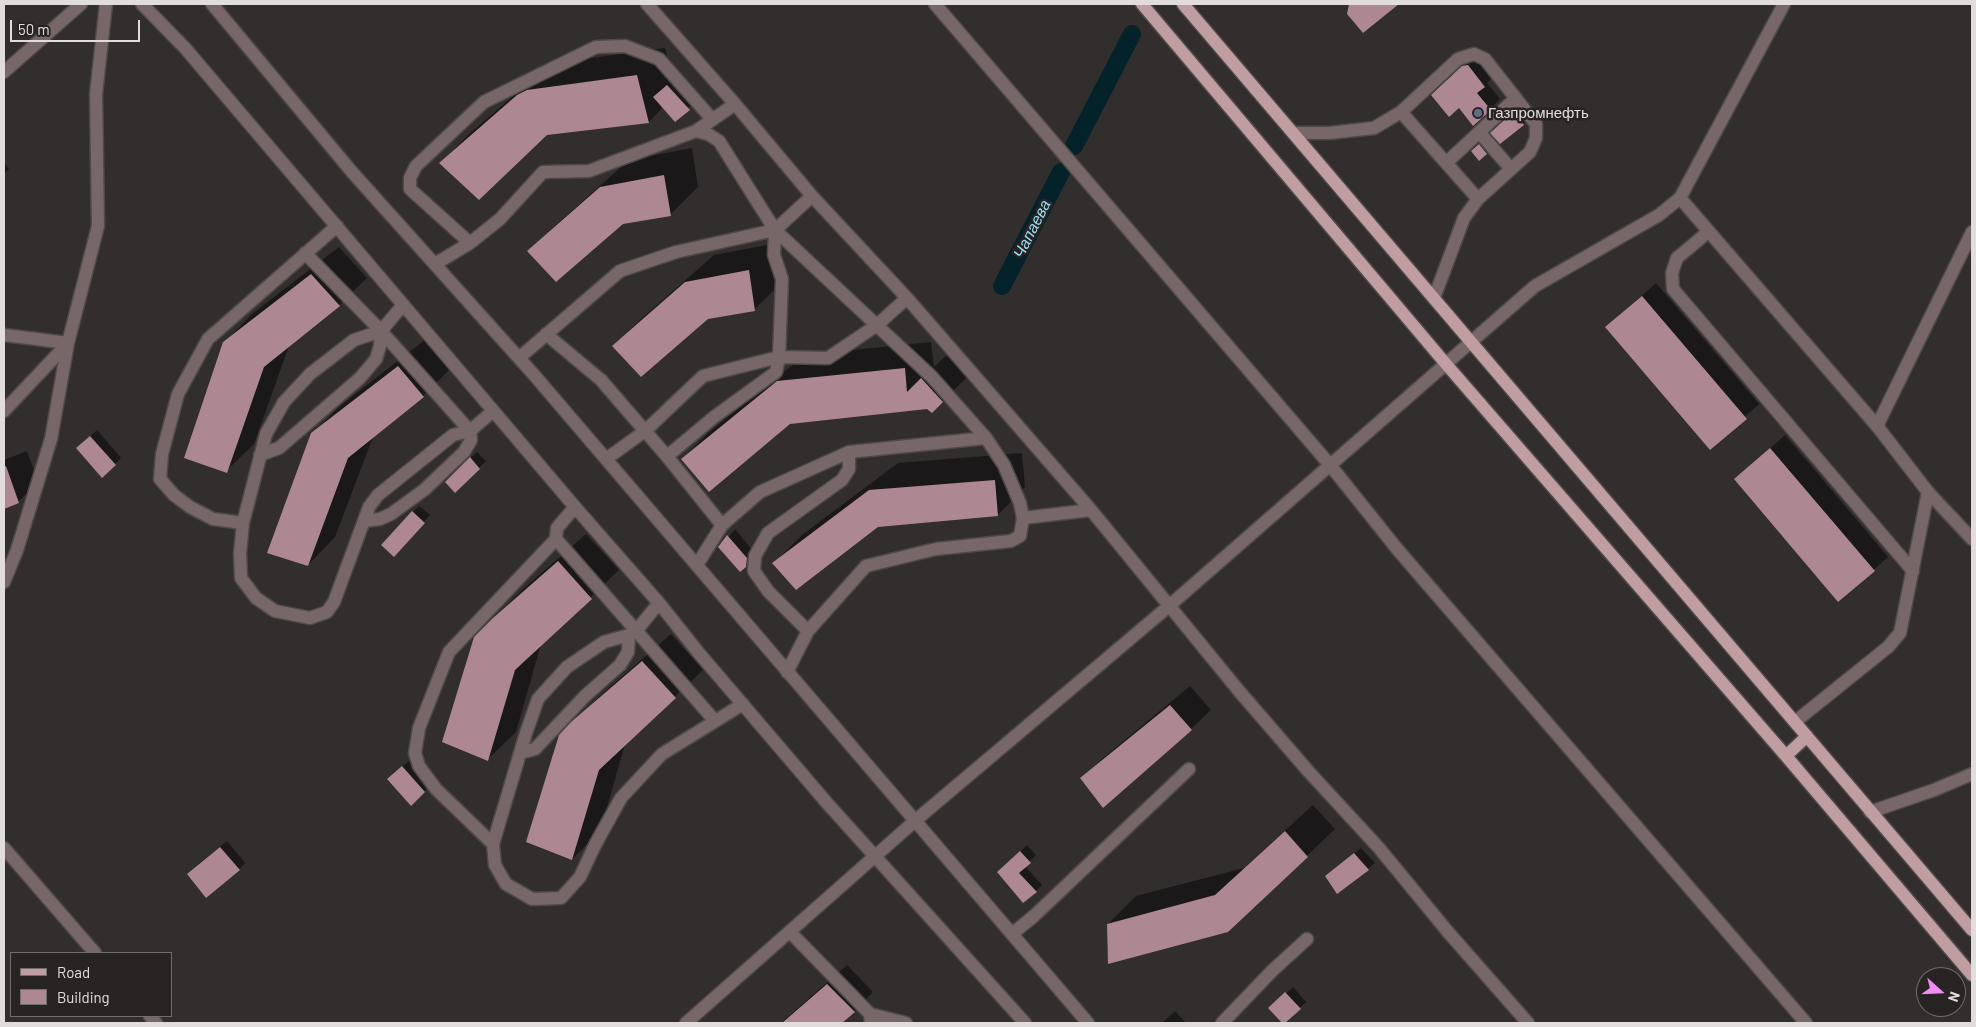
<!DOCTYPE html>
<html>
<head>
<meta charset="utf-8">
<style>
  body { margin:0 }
  #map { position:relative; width:1976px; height:1027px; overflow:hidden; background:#322e2d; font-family:Barlow,sans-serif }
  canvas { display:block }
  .frame { position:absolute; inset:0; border:5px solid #e0dddc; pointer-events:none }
  .legend { position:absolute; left:10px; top:952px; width:162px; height:65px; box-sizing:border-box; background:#282423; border:1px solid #726e6d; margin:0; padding:6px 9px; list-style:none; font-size:15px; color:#e0dddc }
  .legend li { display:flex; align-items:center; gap:10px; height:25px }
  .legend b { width:25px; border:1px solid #726e6d }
  .north { position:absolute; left:1916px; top:967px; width:50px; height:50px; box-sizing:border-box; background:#282423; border:1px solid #726e6d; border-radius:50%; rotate:110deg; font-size:14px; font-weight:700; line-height:20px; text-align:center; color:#e0dddc }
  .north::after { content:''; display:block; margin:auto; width:18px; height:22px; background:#f38af1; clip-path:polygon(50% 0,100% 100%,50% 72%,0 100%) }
  .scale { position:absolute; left:10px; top:20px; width:130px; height:22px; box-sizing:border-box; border:2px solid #e0dddc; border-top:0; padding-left:6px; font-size:15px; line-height:18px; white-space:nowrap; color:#e0dddc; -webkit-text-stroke:4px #282423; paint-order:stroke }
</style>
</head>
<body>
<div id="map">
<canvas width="1976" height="1027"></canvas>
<div class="frame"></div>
<ul class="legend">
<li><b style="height:6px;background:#c09da0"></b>Road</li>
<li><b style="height:14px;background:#ad8893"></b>Building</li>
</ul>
<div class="north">N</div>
<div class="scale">50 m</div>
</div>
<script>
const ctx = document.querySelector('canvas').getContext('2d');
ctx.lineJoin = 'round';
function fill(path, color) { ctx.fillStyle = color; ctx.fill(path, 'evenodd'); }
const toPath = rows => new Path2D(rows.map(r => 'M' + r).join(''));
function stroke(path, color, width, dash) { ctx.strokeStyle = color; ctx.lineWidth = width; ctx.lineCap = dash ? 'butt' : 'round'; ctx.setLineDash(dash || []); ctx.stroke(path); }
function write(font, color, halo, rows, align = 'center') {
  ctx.font = font + ' Barlow,sans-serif'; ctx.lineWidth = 5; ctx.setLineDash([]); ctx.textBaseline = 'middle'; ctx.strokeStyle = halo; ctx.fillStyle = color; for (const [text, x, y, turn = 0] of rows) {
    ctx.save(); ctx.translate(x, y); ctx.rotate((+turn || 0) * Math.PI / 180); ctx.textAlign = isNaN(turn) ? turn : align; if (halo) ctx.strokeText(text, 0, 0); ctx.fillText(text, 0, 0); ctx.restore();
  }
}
fill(toPath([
  [665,48,673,81,695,102,675,120,663,107,649,122,547,133,441,163,468,135,546,68,555,63],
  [1474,56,1494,76,1487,83,1500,99,1490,109,1460,107,1443,85],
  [1524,103,1533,114,1523,124,1502,123],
  [1489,135,1496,143,1479,159,1473,151],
  [692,148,698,187,670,215,623,223,529,251,557,224,629,160],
  [4,163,9,169,4,174],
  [777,243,782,282,755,309,708,318,614,346,641,319,714,255],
  [339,247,367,278,339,305,289,346,254,444,226,471,224,343,252,314],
  [1656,283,1759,404,1710,448,1607,327],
  [426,339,451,368,423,396,373,437,335,537,308,565,312,434,340,406],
  [931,342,934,367,949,353,969,375,932,412,928,408,789,423,682,459,709,432,805,355],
  [97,430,121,458,115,464,84,442],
  [1785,435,1888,557,1839,601,1736,479],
  [27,451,38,482,18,502,4,507,4,460],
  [477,452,486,461,455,491,446,482],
  [1022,453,1025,487,998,515,878,526,774,563,802,535,898,463],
  [419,506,430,515,400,548,413,512],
  [735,529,753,551,752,559,745,566,720,547],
  [586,534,619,570,541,644,516,732,488,759,493,619,522,590],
  [671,634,703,670,625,744,600,832,572,859,572,723,601,695],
  [1190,686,1211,710,1191,729,1082,778,1102,759],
  [409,761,431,785,411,804,395,773],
  [1313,805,1335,829,1228,931,1108,924,1136,896,1244,868],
  [227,841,245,863,239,870,195,867],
  [1027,845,1036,855,1025,866,1042,885,1036,891,999,872],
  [1361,848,1375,863,1337,892,1326,876],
  [847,965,873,992,854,1012,840,1023,781,1023],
  [1293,987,1306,1002,1283,1023,1270,1008],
  [1175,1011,1186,1023,1162,1023]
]), '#0007');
stroke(toPath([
  [1074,146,1132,34],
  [1002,286,1061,172]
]), '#04222a', 18);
fill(toPath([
  [1349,4,1399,4,1363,33,1347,14],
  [1468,65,1485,87,1477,93,1491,110,1473,126,1459,108,1449,117,1431,95,1462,66],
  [637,75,649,123,547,135,479,200,439,163,517,95,527,90],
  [667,85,690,110,675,122,653,97],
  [1513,112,1524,125,1500,144,1490,133],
  [1479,144,1487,154,1479,161,1471,151],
  [664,175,671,216,623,224,556,282,527,251,600,187],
  [749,270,755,311,708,319,641,377,612,346,685,282],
  [311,274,340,306,264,367,227,473,184,458,223,342],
  [1642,296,1747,419,1710,450,1605,327],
  [398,366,424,397,348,458,308,566,267,553,311,433],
  [905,368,907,392,921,378,943,402,932,413,927,409,790,424,709,492,681,459,777,381],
  [90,436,116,465,102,478,76,448],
  [1770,448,1875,571,1838,602,1734,479],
  [470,457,480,469,455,493,445,482],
  [6,466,19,503,4,509,4,467],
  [995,480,998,516,878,527,796,590,772,563,869,490],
  [412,511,425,523,394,557,381,545],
  [727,535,747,558,746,567,740,572,718,547],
  [558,561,592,599,515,670,488,761,442,742,474,637,493,618],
  [642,661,676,698,599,770,572,860,526,842,559,735,571,722],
  [1170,705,1192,730,1103,808,1080,778],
  [402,766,425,792,411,806,387,779],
  [1285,831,1308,857,1228,932,1108,964,1107,924,1215,895],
  [220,847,240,870,206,898,187,874],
  [1020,851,1031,863,1019,873,1037,892,1023,903,997,872],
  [1354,853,1369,870,1337,894,1325,876],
  [827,984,855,1012,842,1023,782,1023],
  [1285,992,1301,1009,1285,1023,1282,1023,1268,1008]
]), '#ad8893');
const minor = toPath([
  [142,4,185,48,575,507,659,603,698,652,827,803,1025,1023],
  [212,4,352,172,535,376,1088,1023],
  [647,4,735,104,812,196,907,298,1091,510,1239,691,1309,772,1379,848,1448,932,1528,1023],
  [935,4,1330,465,1398,550,1806,1023],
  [4,72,81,4],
  [1401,112,1478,199],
  [696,131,708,134,719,141,775,230,932,377,986,438,1004,465,1020,503,1023,518,1020,536,1011,541,936,549,866,566,808,631,787,672],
  [1479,132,1511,169],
  [1293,133,1329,133,1374,128,1401,112,1458,59,1474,54,1485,59,1536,124,1536,138,1530,152,1478,199,1464,218,1434,298],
  [1446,163,1516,98],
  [1680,198,1877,426],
  [775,230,774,255,782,279,779,357,776,372,714,417,671,453,665,454,645,431,703,376,779,357,828,358,877,325,907,298],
  [1708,232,1677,258,1672,273,1673,289,1913,571],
  [1972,232,1877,426,1928,492,1972,539],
  [470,243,410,189,410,178,416,166,484,102,596,47,625,46,659,59,712,119],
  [305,253,381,331,470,431,471,440,464,452,424,490,391,514,380,519,364,521],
  [435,264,470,243,500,219,543,172,589,171,696,131,735,104],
  [403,305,381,331,354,340,310,374,284,402,266,434,243,523,240,553,241,578,256,598,275,611,310,618,327,612,334,602,369,507,378,495,453,435,470,431,493,411],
  [546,334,601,380,645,431,606,459],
  [4,335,68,343,4,411],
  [519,358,620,271,676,252,775,230,812,196],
  [665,454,722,525],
  [260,455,279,448,360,378,376,359,380,346,381,331],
  [1023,518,1091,510],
  [243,523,213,519,190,507,174,495,160,479,162,454,178,394,208,339,337,226],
  [556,539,715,721],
  [697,565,722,525,760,492,849,452,986,438],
  [4,582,17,550,51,439,68,343,98,226,96,94,106,4],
  [659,603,636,631,629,635,604,642,567,667,538,699,526,733,493,844,495,865,506,884,532,899,561,898,580,877,595,845,621,798,662,754,743,704],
  [808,631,768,591,754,571,755,556,768,533,842,480,849,469,849,452],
  [1796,721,1888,647,1900,633,1928,492],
  [520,753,535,749,585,696,620,665,628,652,629,635],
  [1870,812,1934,790,1972,774],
  [493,844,436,789,419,766,415,753,419,728,449,652,556,539,557,528,575,507],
  [4,848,95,953],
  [790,932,870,1014,871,1023],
  [1012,934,1034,916,1189,769],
  [870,1014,906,1023],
  [150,1016,156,1023],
  [686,1023,916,820,1169,606,1535,286,1659,215,1680,198,1784,4],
  [1222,1023,1273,970,1307,939]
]);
const major = toPath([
  [1142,4,1446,364,1786,756,1972,975],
  [1183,4,1972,930],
  [1786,756,1807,736]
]);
stroke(minor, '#4e4a49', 15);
stroke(major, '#4e4a49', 15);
stroke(minor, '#786768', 12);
stroke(major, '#c09da0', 12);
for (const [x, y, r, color] of [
  [1478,113,5,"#5c6f8a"]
]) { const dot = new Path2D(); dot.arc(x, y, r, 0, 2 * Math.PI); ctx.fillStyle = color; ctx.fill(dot); stroke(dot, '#282423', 2); }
write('15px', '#e0dddc', '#282423', [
  ["Газпромнефть",1488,113]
], 'left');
write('italic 16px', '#98dff6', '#282423', [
  ["Чапаева",1032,229,-63]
]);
</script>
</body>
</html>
